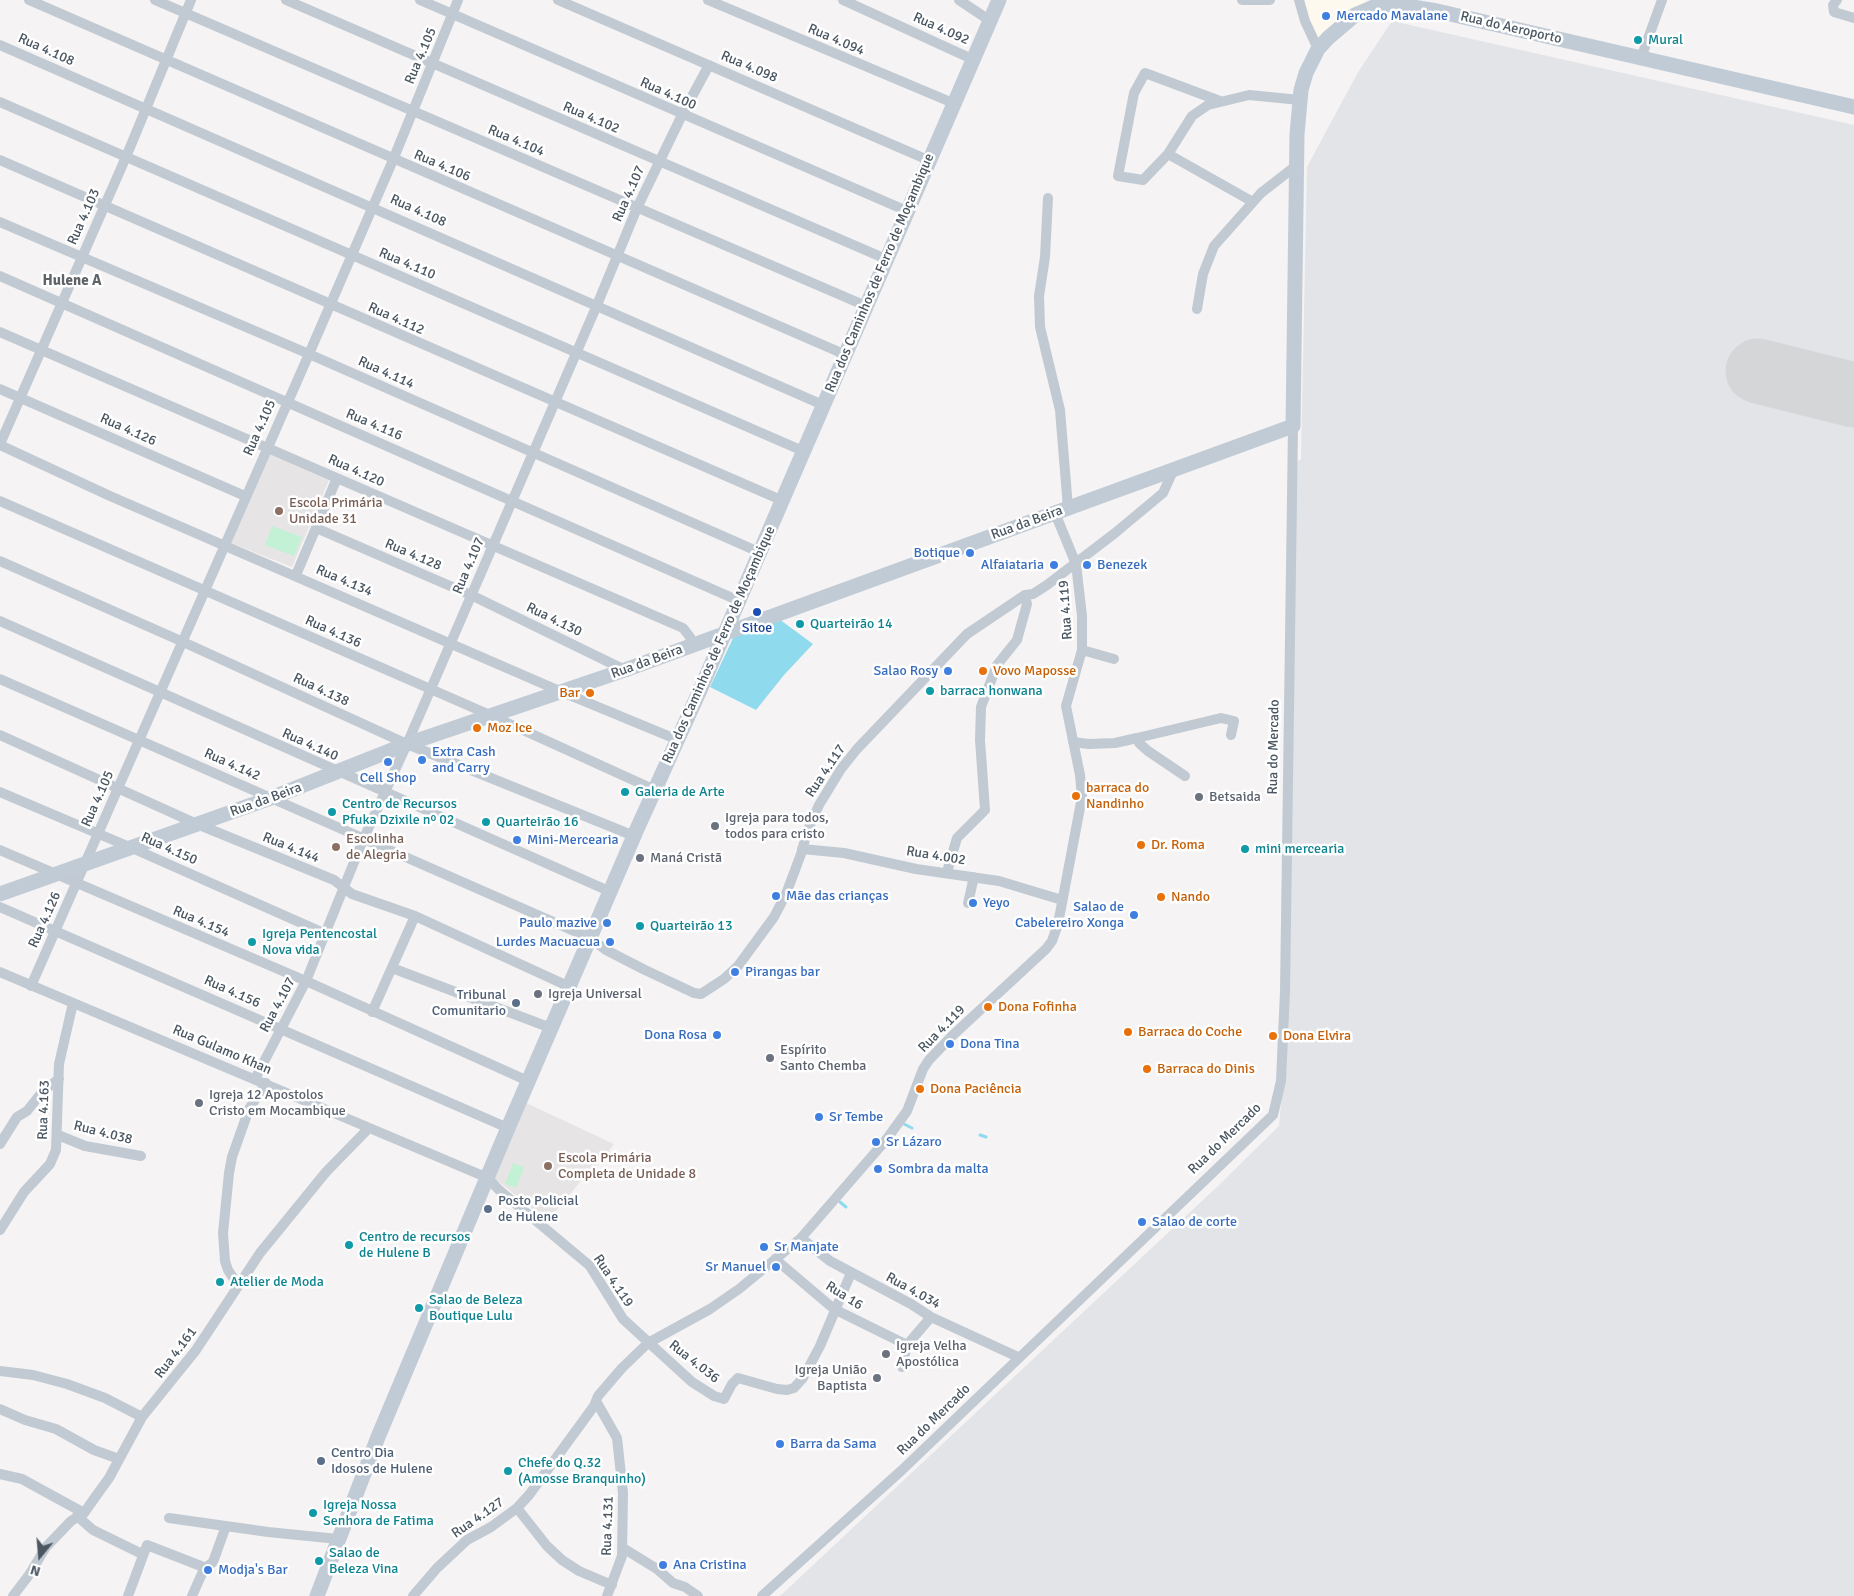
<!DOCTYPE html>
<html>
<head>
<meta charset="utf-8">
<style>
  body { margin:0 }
  #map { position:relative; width:1854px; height:1596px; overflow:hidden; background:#f5f3f3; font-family:Signika,sans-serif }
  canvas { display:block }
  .north { position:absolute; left:15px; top:1531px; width:50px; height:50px; -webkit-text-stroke:4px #fff; paint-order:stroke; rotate:197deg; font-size:14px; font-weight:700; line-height:20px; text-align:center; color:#4a5661 }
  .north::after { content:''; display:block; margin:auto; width:18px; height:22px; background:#4a5661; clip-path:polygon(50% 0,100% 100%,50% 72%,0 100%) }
</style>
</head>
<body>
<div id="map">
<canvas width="1854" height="1596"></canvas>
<div class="north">N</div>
</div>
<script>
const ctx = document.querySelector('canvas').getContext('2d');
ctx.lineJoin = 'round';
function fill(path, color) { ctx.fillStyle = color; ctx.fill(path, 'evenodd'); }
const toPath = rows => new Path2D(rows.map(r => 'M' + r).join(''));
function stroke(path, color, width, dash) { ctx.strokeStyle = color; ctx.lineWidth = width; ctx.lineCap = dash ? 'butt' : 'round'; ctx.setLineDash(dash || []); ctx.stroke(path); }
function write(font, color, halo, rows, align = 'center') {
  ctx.font = font + ' Signika,sans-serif'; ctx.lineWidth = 5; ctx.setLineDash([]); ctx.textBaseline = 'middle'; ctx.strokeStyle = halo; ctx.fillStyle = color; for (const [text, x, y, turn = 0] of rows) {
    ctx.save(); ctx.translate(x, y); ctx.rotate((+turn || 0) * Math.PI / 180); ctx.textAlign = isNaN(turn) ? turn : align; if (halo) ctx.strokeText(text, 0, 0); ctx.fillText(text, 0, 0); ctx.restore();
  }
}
fill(toPath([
  [1298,0,1366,0,1366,2,1317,40]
]), '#fdf9ef');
fill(toPath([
  [268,454,329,480,292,567,228,542],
  [524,1102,614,1144,603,1160,589,1171,548,1221,494,1178]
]), '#e6e4e5');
fill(toPath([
  [1392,21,1854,125,1854,1596,780,1596,1218,1186,1279,1126,1285,1062,1293,465,1301,459,1307,167,1357,74]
]), '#e2e4e7');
fill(toPath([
  [272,526,302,537,294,556,265,545],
  [513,1163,524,1167,516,1188,505,1184]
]), '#c3f1d5');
fill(toPath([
  [779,619,813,644,784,675,756,710,710,687,735,634]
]), '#90daee');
stroke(toPath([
  [902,1123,912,1128],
  [980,1135,986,1137],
  [840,1202,846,1207]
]), '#90daee', 3);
stroke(toPath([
  [1758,371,1854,395]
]), '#d5d6d8', 65);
stroke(toPath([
  [29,0,846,355],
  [155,0,866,306],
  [286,0,886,259],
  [420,0,907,211],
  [558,0,928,160],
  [708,0,953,103],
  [843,0,972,59],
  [959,0,989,20],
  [1242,0,1270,0],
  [1299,0,1305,21,1318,49],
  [1837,0,1833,5,1834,12,1854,18],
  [0,45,823,405],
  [1641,58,1662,0],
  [1220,101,1145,73,1134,93,1118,176,1143,180,1168,154,1192,116,1208,105,1249,95,1300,100],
  [0,102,803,451],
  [1168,154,1253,202],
  [0,160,781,500],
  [1048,198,1045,257,1039,296,1040,327,1060,410,1068,508],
  [0,222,309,354,759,552],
  [0,276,737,600],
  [1197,309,1203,274,1214,246,1261,193,1297,165],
  [0,332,683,628,690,637,693,645],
  [0,389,245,496],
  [0,444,126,157,191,0],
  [0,445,110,496,562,692,678,740],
  [0,501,490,715,655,790],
  [316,528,471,595,625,670],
  [0,561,181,641,407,744,634,836],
  [296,575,337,478],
  [0,621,611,892],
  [1082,650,1114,659],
  [0,679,590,938,606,950,645,970,694,993,701,994,724,979,738,966,774,917,786,894,801,854,807,832,819,805,841,769,857,749,967,634,1025,595,1033,594,1047,585,1115,533,1163,493,1173,471],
  [0,735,197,824,334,880,352,894,415,916,570,987],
  [1073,742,1089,744,1115,743,1137,738],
  [1185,776,1148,751,1139,743,1137,738,1221,718,1234,721,1231,735],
  [0,792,132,848,326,934],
  [802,849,844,853,916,869,999,881,1062,900],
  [0,850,306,981,528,1081],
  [947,872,957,838,985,810,980,740,981,707,997,665,1017,640,1027,604,1025,595],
  [968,903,974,877],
  [0,907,508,1128],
  [392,968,551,1028],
  [0,972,488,1178,498,1189,590,1266,623,1319,692,1382,714,1396,724,1399,732,1384,738,1378,777,1389,787,1390,794,1388,803,1378,820,1346,851,1273],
  [31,986,309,354,393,160,458,0],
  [372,1012,415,916],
  [255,1079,306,981,363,840,407,744,597,305,637,208,682,115,709,65],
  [58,1135,85,1146,141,1156],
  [0,1144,17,1117,27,1111,43,1091,59,1079],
  [0,1230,24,1192,50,1164,56,1150,59,1064,73,1003],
  [801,1238,830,1261,911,1304,931,1317,1018,1357],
  [775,1259,834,1309,907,1345],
  [238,1285,228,1270,225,1261,223,1233,229,1173,232,1157,249,1109,266,1083],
  [902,1367,907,1345,931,1317],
  [0,1371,33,1375,67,1384,105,1398,142,1417],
  [596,1401,617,1438,623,1493,622,1556,607,1596],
  [0,1409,25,1420,56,1429,94,1450,119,1459],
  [0,1474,22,1479,84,1513],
  [517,1508,547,1546,562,1560,579,1571,612,1585],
  [77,1516,93,1530,142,1554],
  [169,1518,268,1532,338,1539],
  [623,1548,657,1569,673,1583,685,1587,698,1596],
  [13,1596,29,1575,46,1547,71,1521,84,1513,96,1496,109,1478,142,1417,196,1350,260,1253,326,1172,368,1129],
  [128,1596,147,1545,206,1568],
  [192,1596,204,1569,213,1562,226,1526],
  [413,1596,437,1568,467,1540,491,1527,517,1508,529,1495,594,1406,598,1396,622,1368,648,1343,710,1309,739,1289,801,1238,886,1140,907,1111,923,1069,929,1060,952,1036,1046,949,1052,941,1058,924,1082,797,1080,775,1066,706,1082,650,1082,616,1076,564,1055,513],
  [762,1596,902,1470,1273,1115,1281,1081,1285,991,1293,426]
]), '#c1cad2', 10);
stroke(toPath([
  [0,894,271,798,407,744,625,670,1293,426,1297,134,1301,90,1306,73,1318,49,1328,38,1355,15,1376,6,1395,4,1437,11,1854,107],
  [317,1596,378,1437,508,1128,637,829,701,688,999,0]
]), '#c1cbd6', 15);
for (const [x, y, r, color] of [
  [1326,16,5,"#3f7fe0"],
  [1638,40,5,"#0f9aa8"],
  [279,511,5,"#8d6e63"],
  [970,553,5,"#3f7fe0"],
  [1054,565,5,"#3f7fe0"],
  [1087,565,5,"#3f7fe0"],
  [757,612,5,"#1a4fb4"],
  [800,624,5,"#0f9aa8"],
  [948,671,5,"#3f7fe0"],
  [983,671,5,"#e8710a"],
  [930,691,5,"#0f9aa8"],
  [590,693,5,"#e8710a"],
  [477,728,5,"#e8710a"],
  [422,760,5,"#3f7fe0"],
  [388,762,5,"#3f7fe0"],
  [625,792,5,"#0f9aa8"],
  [1076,796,5,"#e8710a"],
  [1199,797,5,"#6b7280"],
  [332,812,5,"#0f9aa8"],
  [486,822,5,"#0f9aa8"],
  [715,826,5,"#6b7280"],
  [517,840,5,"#3f7fe0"],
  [1141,845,5,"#e8710a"],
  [336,847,5,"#8d6e63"],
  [1245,849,5,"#0f9aa8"],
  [640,858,5,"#6b7280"],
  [776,896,5,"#3f7fe0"],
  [1161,897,5,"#e8710a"],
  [973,903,5,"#3f7fe0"],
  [1134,915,5,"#3f7fe0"],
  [607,923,5,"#3f7fe0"],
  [640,926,5,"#0f9aa8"],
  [252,942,5,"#0f9aa8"],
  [610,942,5,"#3f7fe0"],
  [735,972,5,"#3f7fe0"],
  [538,994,5,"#6b7280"],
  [516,1003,5,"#5c6f8a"],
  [988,1007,5,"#e8710a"],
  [1128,1032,5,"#e8710a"],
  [717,1035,5,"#3f7fe0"],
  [1273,1036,5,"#e8710a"],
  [950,1044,5,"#3f7fe0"],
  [770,1058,5,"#6b7280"],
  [1147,1069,5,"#e8710a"],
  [920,1089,5,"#e8710a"],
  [199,1103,5,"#6b7280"],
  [819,1117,5,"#3f7fe0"],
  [876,1142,5,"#3f7fe0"],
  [548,1166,5,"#8d6e63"],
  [878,1169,5,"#3f7fe0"],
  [488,1209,5,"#5c6f8a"],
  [1142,1222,5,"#3f7fe0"],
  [349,1245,5,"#0f9aa8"],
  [764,1247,5,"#3f7fe0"],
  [776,1267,5,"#3f7fe0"],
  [220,1282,5,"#0f9aa8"],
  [419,1308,5,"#0f9aa8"],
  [886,1354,5,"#6b7280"],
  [877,1378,5,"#6b7280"],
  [780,1444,5,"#3f7fe0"],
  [321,1461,5,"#5c6f8a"],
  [508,1471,5,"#0f9aa8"],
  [313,1513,5,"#0f9aa8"],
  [319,1561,5,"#0f9aa8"],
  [663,1565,5,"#3f7fe0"],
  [208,1570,5,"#3f7fe0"]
]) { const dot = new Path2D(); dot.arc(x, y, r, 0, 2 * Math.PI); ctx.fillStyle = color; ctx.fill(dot); stroke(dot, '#fff', 2); }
write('14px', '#366cbe', '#fff', [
  ["Mercado Mavalane",1336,16],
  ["Botique",960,553,"right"],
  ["Alfaiataria",1044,565,"right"],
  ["Benezek",1097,565],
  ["Salao Rosy",938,671,"right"],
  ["Extra Cash",432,752],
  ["and Carry",432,768],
  ["Cell Shop",388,778,"center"],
  ["Mini-Mercearia",527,840],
  ["Mãe das crianças",786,896],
  ["Yeyo",983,903],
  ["Salao de",1124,907,"right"],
  ["Cabelereiro Xonga",1124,923,"right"],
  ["Paulo mazive",597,923,"right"],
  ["Lurdes Macuacua",600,942,"right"],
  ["Pirangas bar",745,972],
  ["Dona Rosa",707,1035,"right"],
  ["Dona Tina",960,1044],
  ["Sr Tembe",829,1117],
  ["Sr Lázaro",886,1142],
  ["Sombra da malta",888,1169],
  ["Salao de corte",1152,1222],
  ["Sr Manjate",774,1247],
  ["Sr Manuel",766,1267,"right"],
  ["Barra da Sama",790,1444],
  ["Ana Cristina",673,1565],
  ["Modja's Bar",218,1570]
], 'left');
write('14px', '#4a5661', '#fff', [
  ["Rua do Aeroporto",1511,28,13],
  ["Rua 4.092",941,29,24],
  ["Rua 4.094",836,40,23],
  ["Rua 4.108",46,50,24],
  ["Rua 4.105",421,56,-67],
  ["Rua 4.098",749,67,23],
  ["Rua 4.100",668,94,24],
  ["Rua 4.102",591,118,23],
  ["Rua 4.104",516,141,23],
  ["Rua 4.106",442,166,23],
  ["Rua 4.107",629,194,-66],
  ["Rua 4.108",418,211,24],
  ["Rua 4.103",84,217,-66],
  ["Rua 4.110",407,264,23],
  ["Rua dos Caminhos de Ferro de Moçambique",880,273,-67],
  ["Rua 4.112",396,319,24],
  ["Rua 4.114",386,373,24],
  ["Rua 4.116",374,425,23],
  ["Rua 4.105",260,428,-66],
  ["Rua 4.126",128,430,24],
  ["Rua 4.120",356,471,24],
  ["Rua da Beira",1027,523,-20],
  ["Rua 4.128",413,555,23],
  ["Rua 4.107",469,566,-67],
  ["Rua 4.134",344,581,23],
  ["Rua 4.119",1066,610,-94],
  ["Rua 4.130",554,620,26],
  ["Rua 4.136",333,632,24],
  ["Rua dos Caminhos de Ferro de Moçambique",719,645,-66],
  ["Rua da Beira",647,662,-20],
  ["Rua 4.138",321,690,25],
  ["Rua 4.140",310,745,24],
  ["Rua do Mercado",1274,747,-89],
  ["Rua 4.142",232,765,24],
  ["Rua 4.117",826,771,-56],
  ["Rua 4.105",98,799,-66],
  ["Rua da Beira",266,800,-20],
  ["Rua 4.144",291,848,22],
  ["Rua 4.150",169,849,24],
  ["Rua 4.002",936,856,9],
  ["Rua 4.126",45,920,-66],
  ["Rua 4.154",201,922,23],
  ["Rua 4.156",232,992,24],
  ["Rua 4.107",278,1005,-62],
  ["Rua 4.119",942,1029,-46],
  ["Rua Gulamo Khan",222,1050,23],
  ["Rua 4.163",44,1110,-88],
  ["Rua 4.038",103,1133,14],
  ["Rua do Mercado",1225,1139,-44],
  ["Rua 4.119",613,1281,56],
  ["Rua 4.034",913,1291,29],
  ["Rua 16",844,1296,32],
  ["Rua 4.161",176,1353,-53],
  ["Rua 4.036",694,1362,38],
  ["Rua do Mercado",934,1420,-44],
  ["Rua 4.127",478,1518,-35],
  ["Rua 4.131",608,1526,-88]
]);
write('14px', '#0d838f', '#fff', [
  ["Mural",1648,40],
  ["Quarteirão 14",810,624],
  ["barraca honwana",940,691],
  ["Galeria de Arte",635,792],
  ["Centro de Recursos",342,804],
  ["Pfuka Dzixile nº 02",342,820],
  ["Quarteirão 16",496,822],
  ["mini mercearia",1255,849],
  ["Quarteirão 13",650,926],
  ["Igreja Pentencostal",262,934],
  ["Nova vida",262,950],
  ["Centro de recursos",359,1237],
  ["de Hulene B",359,1253],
  ["Atelier de Moda",230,1282],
  ["Salao de Beleza",429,1300],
  ["Boutique Lulu",429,1316],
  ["Chefe do Q.32",518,1463],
  ["(Amosse Branquinho)",518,1479],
  ["Igreja Nossa",323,1505],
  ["Senhora de Fatima",323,1521],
  ["Salao de",329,1553],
  ["Beleza Vina",329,1569]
], 'left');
write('14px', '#785e54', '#fff', [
  ["Escola Primária",289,503],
  ["Unidade 31",289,519],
  ["Escolinha",346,839],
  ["de Alegria",346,855],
  ["Escola Primária",558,1158],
  ["Completa de Unidade 8",558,1174]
], 'left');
write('14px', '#164399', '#fff', [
  ["Sitoe",757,628]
]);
write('14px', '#c56008', '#fff', [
  ["Vovo Maposse",993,671],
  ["Bar",580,693,"right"],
  ["Moz Ice",487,728],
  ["barraca do",1086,788],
  ["Nandinho",1086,804],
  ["Dr. Roma",1151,845],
  ["Nando",1171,897],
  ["Dona Fofinha",998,1007],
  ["Barraca do Coche",1138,1032],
  ["Dona Elvira",1283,1036],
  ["Barraca do Dinis",1157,1069],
  ["Dona Paciência",930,1089]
], 'left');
write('14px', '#5b616d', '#fff', [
  ["Betsaida",1209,797],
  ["Igreja para todos,",725,818],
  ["todos para cristo",725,834],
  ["Maná Cristã",650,858],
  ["Igreja Universal",548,994],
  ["Espírito",780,1050],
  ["Santo Chemba",780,1066],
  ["Igreja 12 Apostolos",209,1095],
  ["Cristo em Mocambique",209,1111],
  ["Igreja Velha",896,1346],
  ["Apostólica",896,1362],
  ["Igreja União",867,1370,"right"],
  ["Baptista",867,1386,"right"]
], 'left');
write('14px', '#4e5e75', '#fff', [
  ["Tribunal",506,995,"right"],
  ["Comunitario",506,1011,"right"],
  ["Posto Policial",498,1201],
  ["de Hulene",498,1217],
  ["Centro Dia",331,1453],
  ["Idosos de Hulene",331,1469]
], 'left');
write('bold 15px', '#5f6368', '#fff', [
  ["Hulene A",72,281]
]);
</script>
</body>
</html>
